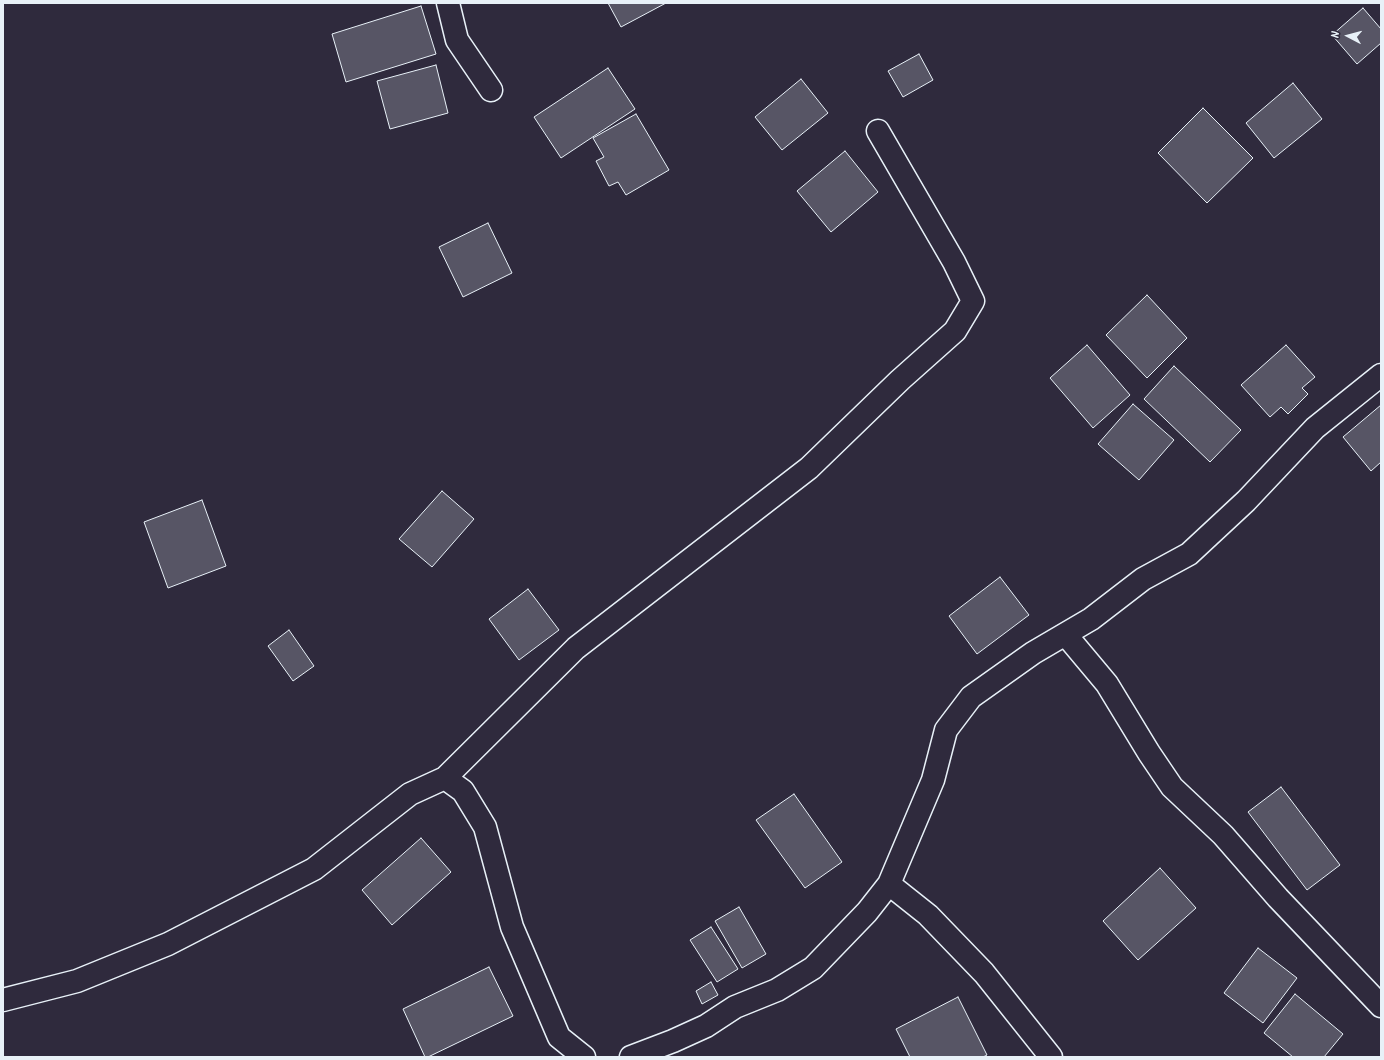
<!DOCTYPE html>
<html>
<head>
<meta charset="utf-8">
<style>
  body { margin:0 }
  #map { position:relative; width:1384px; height:1060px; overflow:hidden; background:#2f2a3d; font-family:Kalam,sans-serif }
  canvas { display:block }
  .frame { position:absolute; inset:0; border:4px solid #e8f1f8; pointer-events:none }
  .north { position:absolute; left:1328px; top:16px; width:40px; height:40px; -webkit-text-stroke:3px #2f2a3d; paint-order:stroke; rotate:276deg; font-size:11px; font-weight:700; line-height:16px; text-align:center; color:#e8f1f8 }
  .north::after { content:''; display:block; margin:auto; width:14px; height:18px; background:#e8f1f8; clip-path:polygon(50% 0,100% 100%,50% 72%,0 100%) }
</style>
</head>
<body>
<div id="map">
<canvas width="1384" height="1060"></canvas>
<div class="frame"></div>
<div class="north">N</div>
</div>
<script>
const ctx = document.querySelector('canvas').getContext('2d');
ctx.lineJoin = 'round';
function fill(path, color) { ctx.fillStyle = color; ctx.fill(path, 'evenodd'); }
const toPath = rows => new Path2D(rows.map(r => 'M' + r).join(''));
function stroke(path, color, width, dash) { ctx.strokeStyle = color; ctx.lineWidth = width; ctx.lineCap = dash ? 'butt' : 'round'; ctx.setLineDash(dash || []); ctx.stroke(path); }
const building = toPath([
  [608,3,666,3,621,27,608,3],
  [421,6,436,54,346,82,332,34,421,6],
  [1363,8,1381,29,1381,43,1357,64,1332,35,1363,8],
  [919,54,933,80,903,97,888,71,919,54],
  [436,65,448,113,390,129,377,81,436,65],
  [608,68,635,109,561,158,534,117,608,68],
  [801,79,828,113,782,150,755,117,801,79],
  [1293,83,1322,119,1274,158,1246,123,1293,83],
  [1203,108,1253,158,1207,203,1158,153,1203,108],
  [636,114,669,170,626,195,618,182,609,186,596,161,604,157,593,138,636,114],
  [845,151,878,192,831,232,797,191,845,151],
  [488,223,512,273,463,297,439,247,488,223],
  [1147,295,1187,338,1147,378,1106,335,1147,295],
  [1087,345,1130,395,1093,428,1050,378,1087,345],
  [1286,345,1315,377,1302,388,1308,394,1288,414,1281,407,1270,417,1241,385,1286,345],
  [1174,366,1241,430,1210,462,1144,399,1174,366],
  [1133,404,1174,440,1139,480,1098,444,1133,404],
  [1381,405,1381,462,1371,471,1343,437,1381,405],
  [442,491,474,519,432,567,399,539,442,491],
  [202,500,226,566,168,588,144,522,202,500],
  [1000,577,1029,615,977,654,949,616,1000,577],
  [528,589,559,630,519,660,489,619,528,589],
  [289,630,314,666,293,681,268,646,289,630],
  [1281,787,1340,865,1307,890,1248,812,1281,787],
  [794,794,842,862,805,888,756,820,794,794],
  [421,838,451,872,392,925,362,890,421,838],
  [1160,868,1196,908,1138,960,1103,921,1160,868],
  [739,907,766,954,742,968,715,921,739,907],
  [711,927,738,969,717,982,690,940,711,927],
  [1258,948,1297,978,1263,1023,1224,993,1258,948],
  [489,967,513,1016,428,1057,425,1057,403,1009,489,967],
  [711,982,718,995,702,1004,696,991,711,982],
  [1295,994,1343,1034,1324,1057,1293,1057,1264,1033,1295,994],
  [958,997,987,1055,983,1057,910,1057,896,1029,958,997]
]);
fill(building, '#575565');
stroke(building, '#e8f1f8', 1);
const street = toPath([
  [448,3,457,40,491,90],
  [1066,635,1107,684,1149,753,1172,787,1223,835,1278,898,1381,1006],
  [445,778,576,648,809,468,900,380,955,331,973,301,954,262,878,131],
  [889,884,928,915,984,973,1051,1057],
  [3,1000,77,981,168,944,314,869,410,794,445,778,463,791,485,827,512,927,559,1037,584,1057],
  [631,1057,673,1041,706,1026,735,1007,777,990,813,968,867,912,889,884,933,780,946,730,971,697,1033,653,1091,619,1143,579,1189,554,1246,501,1315,428,1381,375]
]);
stroke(street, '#e8f1f8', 25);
stroke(street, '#2f2a3d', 22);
</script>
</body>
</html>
